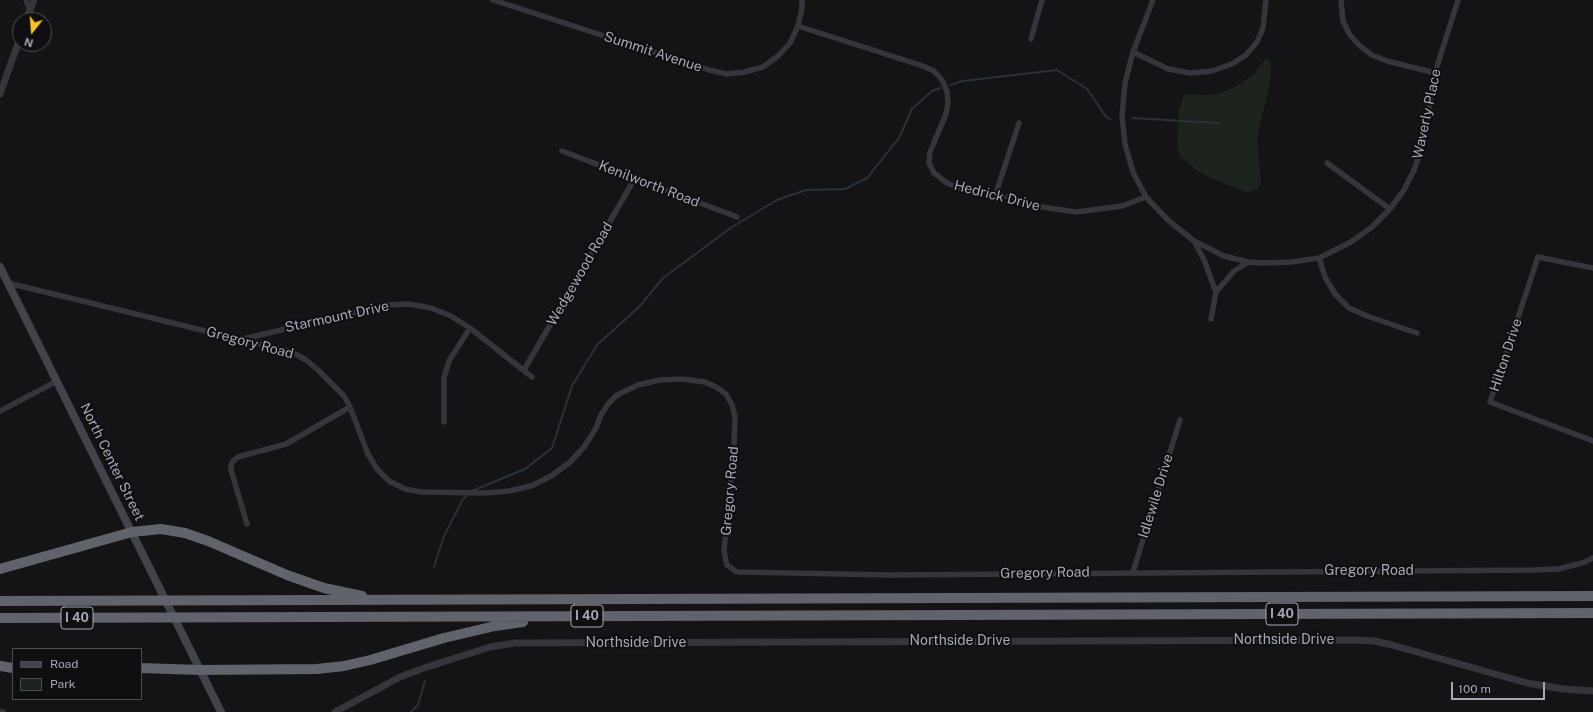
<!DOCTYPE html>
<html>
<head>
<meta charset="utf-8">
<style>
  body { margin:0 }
  #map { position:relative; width:1593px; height:712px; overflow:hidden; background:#141416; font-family:"Public Sans",sans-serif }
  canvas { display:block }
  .legend { position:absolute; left:12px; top:648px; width:130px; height:52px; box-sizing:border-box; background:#0f0f11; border:1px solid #4b4d53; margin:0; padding:5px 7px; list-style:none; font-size:12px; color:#a5a9b7 }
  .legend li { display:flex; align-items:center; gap:8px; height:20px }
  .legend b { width:20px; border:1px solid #4b4d53 }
  .north { position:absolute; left:12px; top:12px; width:40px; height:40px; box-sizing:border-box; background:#0f0f11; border:1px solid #4b4d53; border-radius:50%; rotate:197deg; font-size:11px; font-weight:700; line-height:16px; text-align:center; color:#a5a9b7 }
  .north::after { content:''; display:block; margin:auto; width:14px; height:18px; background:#fdc025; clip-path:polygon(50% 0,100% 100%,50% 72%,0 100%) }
  .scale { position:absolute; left:1451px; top:682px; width:94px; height:18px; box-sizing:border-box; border:2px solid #a5a9b7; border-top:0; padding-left:5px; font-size:12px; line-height:14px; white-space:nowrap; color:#a5a9b7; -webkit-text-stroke:3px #0f0f11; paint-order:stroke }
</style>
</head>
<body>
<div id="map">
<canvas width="1593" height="712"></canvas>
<ul class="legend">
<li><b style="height:5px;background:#42444b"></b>Road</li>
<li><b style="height:11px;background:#1c241d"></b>Park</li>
</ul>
<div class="north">N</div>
<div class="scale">100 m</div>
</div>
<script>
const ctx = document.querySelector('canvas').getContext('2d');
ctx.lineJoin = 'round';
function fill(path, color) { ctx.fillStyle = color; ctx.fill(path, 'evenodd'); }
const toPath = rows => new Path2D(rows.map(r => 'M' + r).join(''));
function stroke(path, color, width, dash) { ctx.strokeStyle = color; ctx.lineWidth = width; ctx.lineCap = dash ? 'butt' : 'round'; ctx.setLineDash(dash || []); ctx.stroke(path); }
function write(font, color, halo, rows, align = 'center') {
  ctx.font = font + ' "Public Sans",sans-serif'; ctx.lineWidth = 4; ctx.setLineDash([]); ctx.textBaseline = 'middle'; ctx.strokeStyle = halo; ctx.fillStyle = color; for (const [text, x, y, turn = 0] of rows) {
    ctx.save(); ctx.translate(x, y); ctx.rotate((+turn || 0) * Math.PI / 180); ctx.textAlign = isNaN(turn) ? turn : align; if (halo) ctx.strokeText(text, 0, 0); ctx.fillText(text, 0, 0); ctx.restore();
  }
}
fill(toPath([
  [1265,59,1270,60,1271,64,1271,70,1269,88,1257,137,1261,182,1258,188,1248,193,1213,179,1196,170,1181,157,1177,148,1179,110,1183,97,1187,94,1208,95,1218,94,1237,86,1255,73]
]), '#1c241d');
stroke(toPath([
  [950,85,963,81,1057,70,1087,89,1106,117,1110,119],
  [1132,118,1219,123],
  [472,491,525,469,552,448,572,386,597,345,639,307,663,278,732,227,777,200,806,190,845,189,867,178,899,138,912,109,932,91,940,88],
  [434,567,444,536,463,499,469,494],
  [411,712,418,705,425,681]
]), '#29323a', 2);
stroke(toPath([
  [26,0,30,11],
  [493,0,709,70,727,74,745,72,763,67,778,56,790,43,798,26,802,8,802,0],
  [1153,0,1133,52,1125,83,1122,116,1125,144,1133,172,1146,197,1169,221,1194,241,1224,256,1248,262,1262,263,1291,262,1319,258,1351,242,1372,227,1390,209,1404,190,1414,170,1422,148,1435,73,1458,0],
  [1341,0,1343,21,1350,35,1360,46,1372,55,1387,61,1435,73],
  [798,26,923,66,934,71,942,80,947,91,948,103,946,114,930,152,929,163,934,173,947,183,963,190,980,193,996,193,1035,206,1076,212,1122,206,1146,197],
  [1031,39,1042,0],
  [1133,52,1168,69,1190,73,1212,71,1232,64,1246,55,1257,42,1263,28,1266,0],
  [562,151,737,217],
  [1327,163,1390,209],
  [996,193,1019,123],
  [1194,241,1204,260,1216,292],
  [1319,258,1325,277,1335,294,1349,308,1367,316,1417,333],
  [1593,268,1538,257,1490,402,1593,441],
  [8,283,292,352,306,360,318,370,344,396,350,407,368,454,377,469,389,481,405,489,422,492,486,493,509,491,531,486,551,476,569,463,584,447,596,428,601,415,608,404,617,395,638,385,660,380,682,379,705,382,716,387,726,394,732,405,735,417,734,444,724,551,727,565,737,572,891,575,1534,570,1558,569,1582,563,1593,558],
  [1211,319,1216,292,1234,271,1248,262],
  [243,339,387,305,409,304,431,308,451,316,470,328,532,377],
  [524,370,635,178],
  [0,411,57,381],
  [444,422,444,378,449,361,470,328],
  [247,524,231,470,231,465,234,460,238,457,286,444,350,407],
  [1133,572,1180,420],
  [0,712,3,712]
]), '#35353b', 5.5);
stroke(toPath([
  [26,20,34,0],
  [0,94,20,38],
  [335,712,400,677,424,668,490,647,515,643,1355,640,1374,641,1392,645,1527,683,1563,689,1593,691]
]), '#35353b', 7);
stroke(toPath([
  [0,267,221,712]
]), '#42444b', 8);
stroke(toPath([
  [0,569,132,532,161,529,185,533,208,541,287,575,324,588,362,596],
  [0,601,1593,596],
  [0,618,1593,613],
  [0,666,13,668],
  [141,668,200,670,317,669,344,666,370,660,444,638,495,626,523,622]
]), '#60636c', 10);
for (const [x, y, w] of [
  [1282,614,32],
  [587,616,32],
  [77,618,32]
]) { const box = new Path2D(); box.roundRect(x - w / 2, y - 11, w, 22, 3); ctx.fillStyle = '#0f0f11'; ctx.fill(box); stroke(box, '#a5a9b7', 1); }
write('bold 13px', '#a5a9b7', null, [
  ["I 40",1282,614],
  ["I 40",587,616],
  ["I 40",77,618]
]);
write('14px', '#a5a9b7', '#0f0f11', [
  ["Summit Avenue",653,52,18],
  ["Waverly Place",1427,114,-78],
  ["Kenilworth Road",649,184,21],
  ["Hedrick Drive",997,196,14],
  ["Wedgewood Road",580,274,-60],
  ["Starmount Drive",337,317,-12],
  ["Gregory Road",250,343,15],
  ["Hilton Drive",1506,355,-72],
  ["North Center Street",112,462,64],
  ["Gregory Road",730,491,-85],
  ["Idlewile Drive",1156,496,-73],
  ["Gregory Road",1369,571],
  ["Gregory Road",1045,573,-1],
  ["Northside Drive",1284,640],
  ["Northside Drive",960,641],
  ["Northside Drive",636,643]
]);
</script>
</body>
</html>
